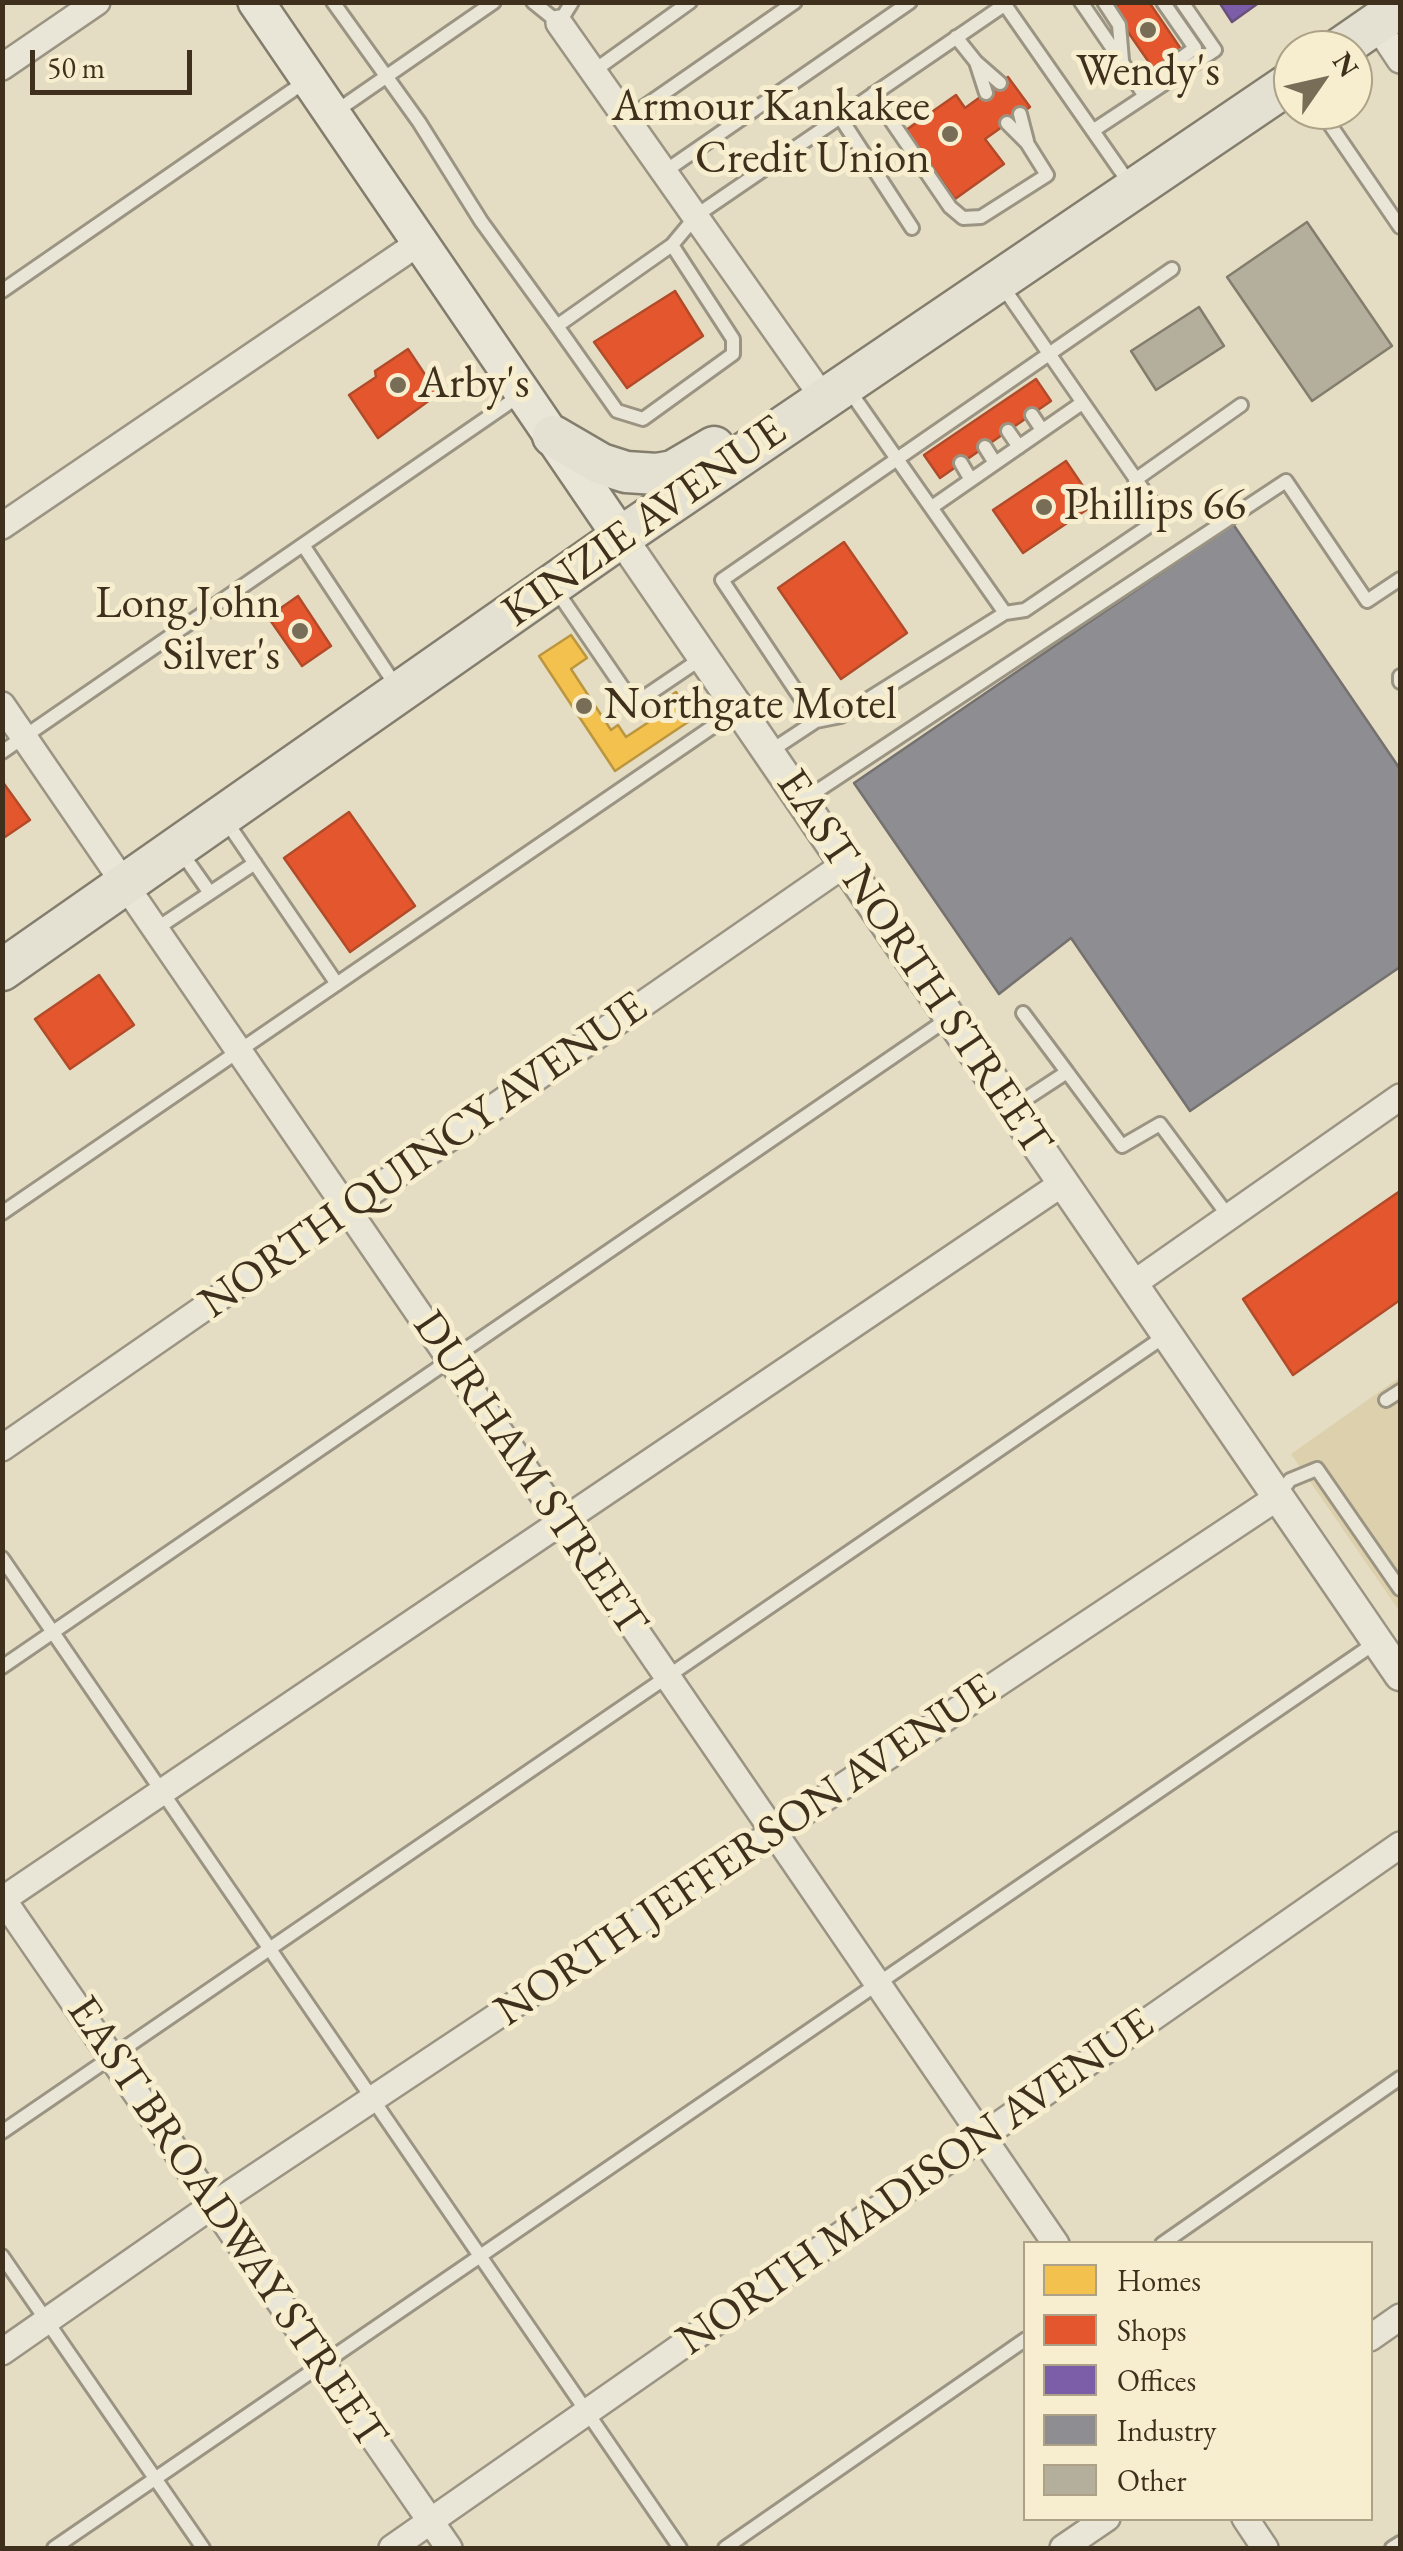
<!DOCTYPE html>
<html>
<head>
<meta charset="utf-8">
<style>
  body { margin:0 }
  #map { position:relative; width:1403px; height:2551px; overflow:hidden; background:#e5ddc3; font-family:"EB Garamond",serif }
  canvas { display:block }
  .frame { position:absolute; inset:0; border:5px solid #3e301c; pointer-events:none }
  .legend { position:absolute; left:1023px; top:2241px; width:350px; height:280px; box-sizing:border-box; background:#f7eecf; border:2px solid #ada287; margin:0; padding:12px 18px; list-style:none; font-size:30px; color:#3e301c }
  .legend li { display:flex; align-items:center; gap:20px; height:50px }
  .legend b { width:50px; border:2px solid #ada287 }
  .north { position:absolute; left:1273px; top:30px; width:100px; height:100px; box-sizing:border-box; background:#f7eecf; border:2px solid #ada287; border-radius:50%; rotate:56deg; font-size:28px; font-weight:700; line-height:40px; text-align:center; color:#3e301c }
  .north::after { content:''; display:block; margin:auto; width:35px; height:45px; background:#786d56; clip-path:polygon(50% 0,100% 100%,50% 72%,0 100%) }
  .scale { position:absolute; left:30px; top:50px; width:162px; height:45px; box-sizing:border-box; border:5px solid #3e301c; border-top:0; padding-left:12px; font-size:30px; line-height:35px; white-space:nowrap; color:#3e301c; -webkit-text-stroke:8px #f7eecf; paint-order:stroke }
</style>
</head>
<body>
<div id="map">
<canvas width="1403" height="2551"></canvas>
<div class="frame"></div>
<ul class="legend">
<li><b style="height:28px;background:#f2c14e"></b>Homes</li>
<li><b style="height:28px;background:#e4572e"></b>Shops</li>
<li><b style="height:28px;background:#7b5ea7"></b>Offices</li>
<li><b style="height:28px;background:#8d8d92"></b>Industry</li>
<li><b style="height:28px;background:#b4ae9c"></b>Other</li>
</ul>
<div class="north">N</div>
<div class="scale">50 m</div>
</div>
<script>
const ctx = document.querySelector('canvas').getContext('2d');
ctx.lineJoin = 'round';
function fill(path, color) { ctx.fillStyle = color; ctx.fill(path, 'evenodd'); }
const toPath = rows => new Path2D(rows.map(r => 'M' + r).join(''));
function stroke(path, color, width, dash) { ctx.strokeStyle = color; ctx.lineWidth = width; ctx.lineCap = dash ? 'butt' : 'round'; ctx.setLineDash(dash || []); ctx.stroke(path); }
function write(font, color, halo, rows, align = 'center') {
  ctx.font = font + ' "EB Garamond",serif'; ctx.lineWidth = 10; ctx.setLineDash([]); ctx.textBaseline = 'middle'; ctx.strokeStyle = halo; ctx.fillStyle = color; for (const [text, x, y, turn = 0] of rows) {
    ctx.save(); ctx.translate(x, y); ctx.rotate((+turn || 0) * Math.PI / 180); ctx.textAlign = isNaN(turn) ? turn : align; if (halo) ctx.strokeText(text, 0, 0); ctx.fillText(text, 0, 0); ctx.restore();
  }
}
fill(toPath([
  [1400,1377,1400,1612,1291,1454]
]), '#dcd0ad');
const homes = toPath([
  [571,635,587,658,571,669,611,730,618,725,626,737,667,710,661,702,676,692,694,718,615,771,539,656,571,635]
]);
fill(homes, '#f2c14e');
stroke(homes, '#bc963f', 2.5);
const shops = toPath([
  [1121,2,1149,2,1183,52,1155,71,1112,9,1121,2],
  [1008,77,1030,107,985,139,1004,164,955,199,906,130,956,95,965,108,1008,77],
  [675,291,703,336,627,388,594,342,675,291],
  [408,349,438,394,378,438,349,395,376,377,375,371,408,349],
  [1036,379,1051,401,940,478,924,455,1036,379],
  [1066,461,1095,504,1023,553,993,510,1066,461],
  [844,542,907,633,841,679,778,588,844,542],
  [298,596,331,646,302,666,268,617,298,596],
  [2,781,30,820,2,839,2,781],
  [349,812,415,906,350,952,284,858,349,812],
  [99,975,134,1025,70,1069,35,1019,99,975],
  [1400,1191,1400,1300,1293,1375,1243,1299,1400,1191]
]);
fill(shops, '#e4572e');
stroke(shops, '#b24b29', 2.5);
const offices = toPath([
  [1219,2,1260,2,1232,22,1219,2]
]);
fill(offices, '#7b5ea7');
stroke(offices, '#69507d', 2.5);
const industry = toPath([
  [1233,524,1400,769,1400,967,1190,1111,1071,938,999,994,854,783,1233,524]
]);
fill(industry, '#8d8d92');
stroke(industry, '#75716f', 2.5);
const building = toPath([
  [1307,222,1392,346,1312,401,1227,277,1307,222],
  [1199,307,1224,346,1156,390,1131,351,1199,307]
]);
fill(building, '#b4ae9c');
stroke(building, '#837d6d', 2.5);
const service = toPath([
  [333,2,419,122,481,221,557,326],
  [533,2,559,23,572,2],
  [1003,2,1132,187],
  [1081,2,1145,96],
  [1104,2,1119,25,1122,60],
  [956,37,976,62,1000,83],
  [976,62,986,93],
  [595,70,690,2],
  [1159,87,1166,69,1195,48,1163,2],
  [873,94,950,207,963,218,981,217,1047,175,1027,143,1007,123],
  [1320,110,1400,227],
  [335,112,494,2],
  [1020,114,1027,141],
  [840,117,912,228],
  [628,118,795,2],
  [1094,130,1215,50,1182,2],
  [664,172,910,2],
  [672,245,733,339,733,354,643,419,617,411,557,326,672,245,697,215,1004,5],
  [2,291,306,81],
  [849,390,897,459,1172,269],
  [1032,415,1042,430],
  [1008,431,1019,447],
  [985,447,995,463],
  [961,463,971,480],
  [1135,480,1241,405],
  [932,507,1082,403],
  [303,545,396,686],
  [554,587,634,704,702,658],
  [1400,676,1400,682],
  [816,721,841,716,1005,613,1025,610,1162,517,1003,287],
  [2,752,519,396],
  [769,752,816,721,722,580,897,459,1005,613],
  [802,801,1286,481,1367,601,1400,579],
  [224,818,337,984],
  [179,849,210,893,255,863],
  [156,929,210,893],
  [1023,1013,1067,1072],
  [1012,1108,1067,1072,1122,1146,1160,1124,1229,1217],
  [2,1213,737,710],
  [1386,1400,1400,1391],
  [1279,1495,1290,1480,1317,1469,1400,1589],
  [2,1558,680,2548],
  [2,1667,949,1018],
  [2,2132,1165,1336],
  [1162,2244,1400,2078],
  [2,2256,203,2548],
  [54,2548,1375,1643],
  [725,2548,1026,2339],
  [1392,2548,1400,2543]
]);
const minor = toPath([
  [559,23,824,399],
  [1376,24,1400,60],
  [2,67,97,2],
  [2,526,420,242],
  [2,705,1056,2244],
  [1133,1284,1400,1097],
  [2,1448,845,864],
  [2,1898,449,2548],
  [2,1900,1063,1183],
  [1370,2338,1400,2317],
  [2,2352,213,2205,1278,1497],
  [1245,2518,1265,2548],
  [392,2548,1400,1845],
  [1063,2548,1107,2518]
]);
const tertiary = toPath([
  [621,537,1400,1675]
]);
const secondary = toPath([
  [256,2,621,537]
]);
const primary = toPath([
  [1338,50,1400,7],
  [553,436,601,464,626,472,657,474,673,471,714,447],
  [2,970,621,537,1293,81]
]);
stroke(service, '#9b9483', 18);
stroke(minor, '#9b9483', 30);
stroke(tertiary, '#9b9483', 35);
stroke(secondary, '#837d6d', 40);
stroke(primary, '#837d6d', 45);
stroke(service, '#e9e6d8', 12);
stroke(minor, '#e9e6d8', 25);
stroke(tertiary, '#e9e6d8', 30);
stroke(secondary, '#e9e6d8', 35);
stroke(primary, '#e5e1d2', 40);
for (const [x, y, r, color] of [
  [1148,30,10,"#786d56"],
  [950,134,10,"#786d56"],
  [398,385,10,"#786d56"],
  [1044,507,10,"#786d56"],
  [300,631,10,"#786d56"],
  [584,706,10,"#786d56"]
]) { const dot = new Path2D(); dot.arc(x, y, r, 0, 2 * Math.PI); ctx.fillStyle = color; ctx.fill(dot); stroke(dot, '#f7eecf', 4); }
write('45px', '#3e301c', '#f7eecf', [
  ["Wendy's",1148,73,"center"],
  ["Armour Kankakee",930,108,"right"],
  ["Credit Union",930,160,"right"],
  ["Arby's",418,385],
  ["Phillips 66",1064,507],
  ["Long John",280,605,"right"],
  ["Silver's",280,657,"right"],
  ["Northgate Motel",604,706]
], 'left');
write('45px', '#3e301c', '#f7eecf', [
  ["KINZIE AVENUE",645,522,-35],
  ["EAST NORTH STREET",913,963,56],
  ["NORTH QUINCY AVENUE",424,1156,-35],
  ["DURHAM STREET",529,1474,56],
  ["NORTH JEFFERSON AVENUE",746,1851,-34],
  ["NORTH MADISON AVENUE",916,2183,-35],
  ["EAST BROADWAY STREET",226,2223,56]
]);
</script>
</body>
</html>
